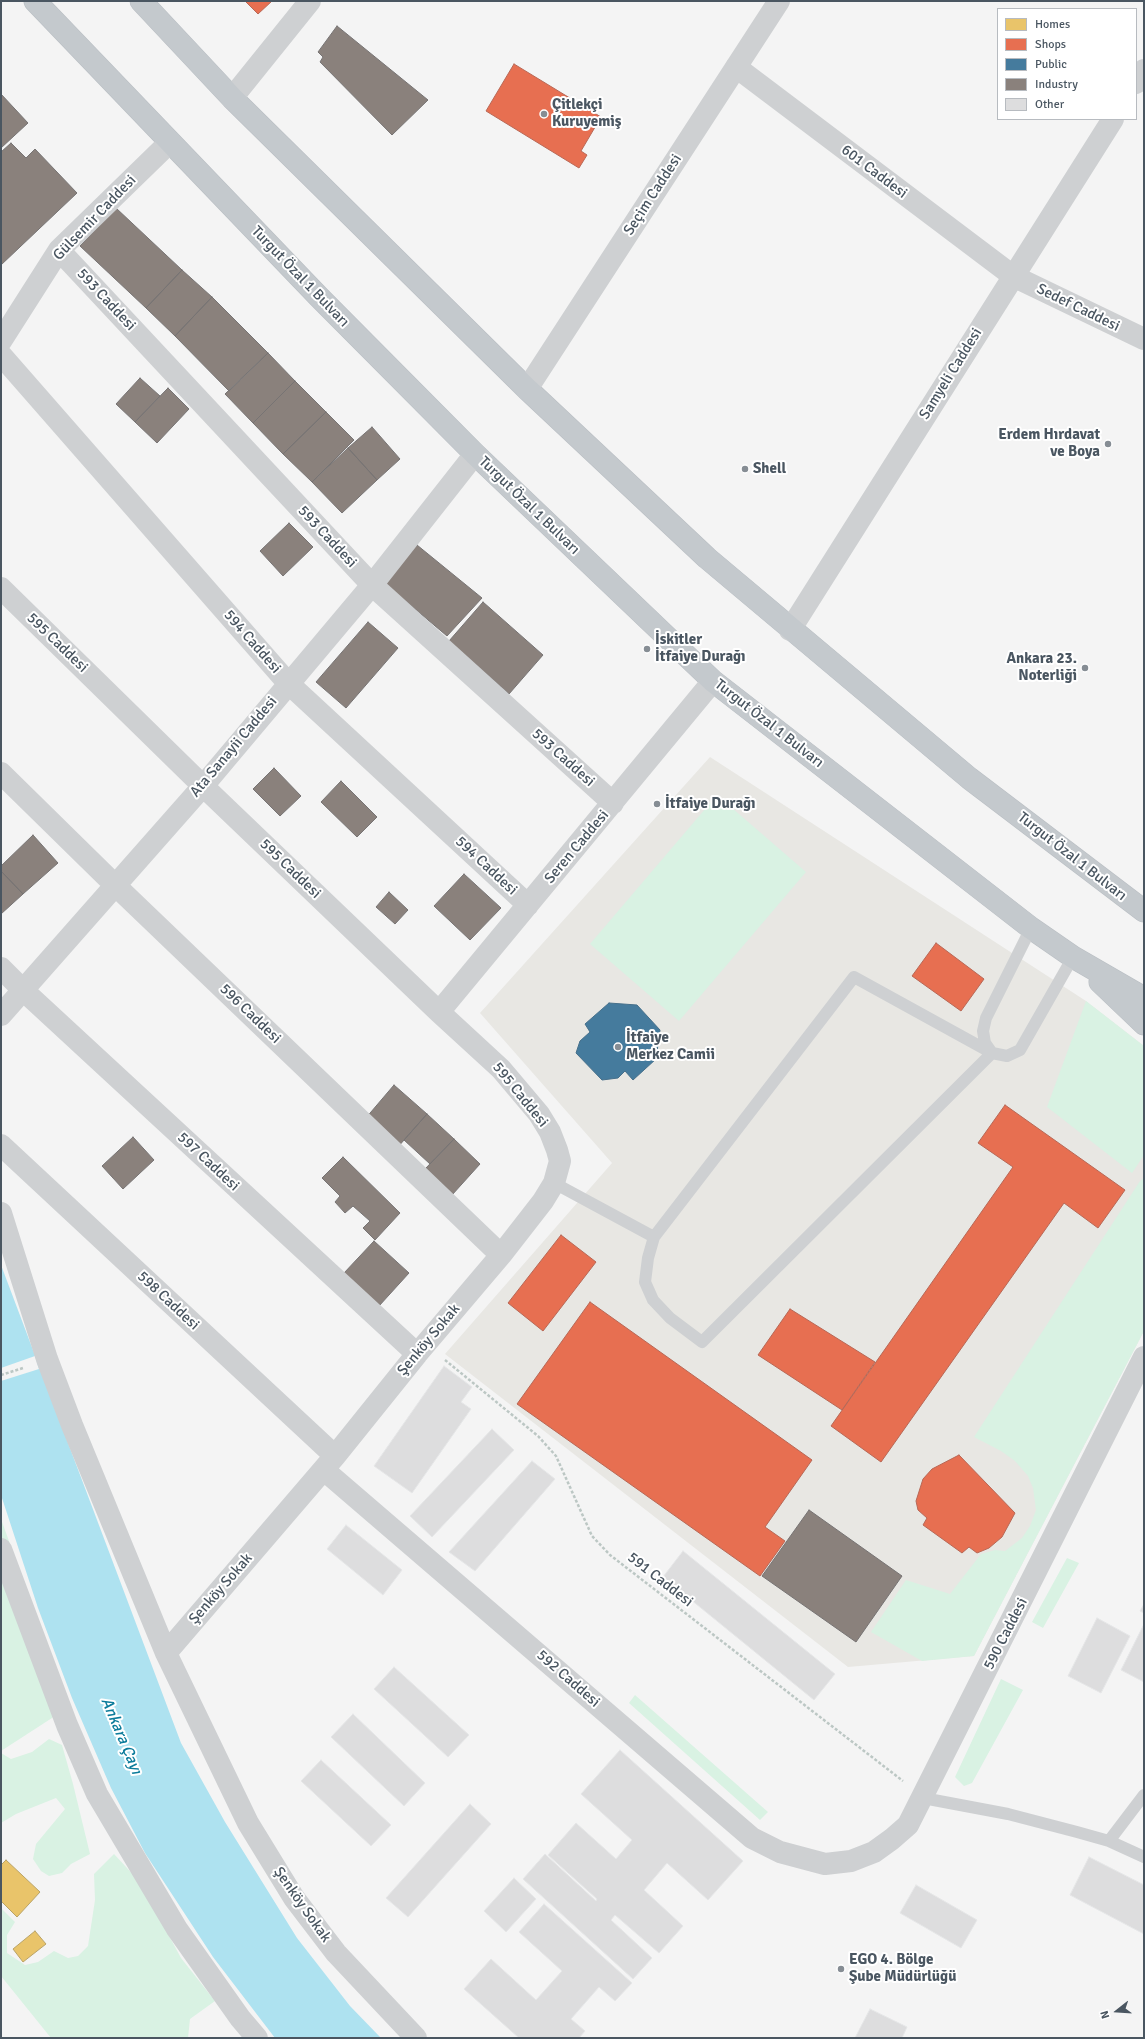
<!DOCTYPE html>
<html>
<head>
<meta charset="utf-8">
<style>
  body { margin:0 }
  #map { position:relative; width:1145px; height:2039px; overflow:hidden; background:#f4f4f4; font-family:Signika,sans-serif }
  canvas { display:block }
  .frame { position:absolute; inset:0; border:2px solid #4a5661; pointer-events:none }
  .legend { position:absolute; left:997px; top:8px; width:140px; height:112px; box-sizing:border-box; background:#fff; border:1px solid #b7bbc0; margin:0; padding:5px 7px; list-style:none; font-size:12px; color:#4a5661 }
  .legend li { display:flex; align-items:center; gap:8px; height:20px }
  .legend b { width:20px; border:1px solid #b7bbc0 }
  .north { position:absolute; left:1097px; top:1991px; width:40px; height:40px; -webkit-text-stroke:3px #fff; paint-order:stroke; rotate:253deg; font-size:11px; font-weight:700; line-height:16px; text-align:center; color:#4a5661 }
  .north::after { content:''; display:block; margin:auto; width:14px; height:18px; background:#4a5661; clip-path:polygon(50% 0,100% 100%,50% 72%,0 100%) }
</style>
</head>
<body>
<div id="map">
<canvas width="1145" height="2039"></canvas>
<div class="frame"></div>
<ul class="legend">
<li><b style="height:11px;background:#e9c46a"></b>Homes</li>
<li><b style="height:11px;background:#e76f51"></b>Shops</li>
<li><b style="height:11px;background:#457b9d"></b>Public</li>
<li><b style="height:11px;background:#8a817c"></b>Industry</li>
<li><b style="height:11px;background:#ddddde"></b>Other</li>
</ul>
<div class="north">N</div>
</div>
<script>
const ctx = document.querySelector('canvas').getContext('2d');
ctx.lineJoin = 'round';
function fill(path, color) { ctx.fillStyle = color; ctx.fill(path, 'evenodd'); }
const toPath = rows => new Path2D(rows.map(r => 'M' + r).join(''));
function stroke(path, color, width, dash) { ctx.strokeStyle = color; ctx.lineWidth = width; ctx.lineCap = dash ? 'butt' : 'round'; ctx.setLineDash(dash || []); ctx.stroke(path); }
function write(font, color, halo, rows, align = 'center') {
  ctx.font = font + ' Signika,sans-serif'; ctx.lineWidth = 4; ctx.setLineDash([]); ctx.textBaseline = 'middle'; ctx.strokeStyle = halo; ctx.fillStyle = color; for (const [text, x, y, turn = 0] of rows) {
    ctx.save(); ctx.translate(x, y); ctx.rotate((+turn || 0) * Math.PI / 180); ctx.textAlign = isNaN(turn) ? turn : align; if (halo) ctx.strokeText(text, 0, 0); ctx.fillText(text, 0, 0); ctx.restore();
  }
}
fill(toPath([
  [710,757,1086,1001,1144,1046,1144,1331,974,1656,848,1667,445,1354,612,1163,480,1013]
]), '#e8e7e3');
fill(toPath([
  [717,795,806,872,679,1021,590,944],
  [1086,1001,1144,1046,1144,1155,1132,1173,1047,1107],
  [1144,1178,1144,1331,974,1656,922,1661,871,1632,906,1580,950,1594,981,1554,995,1550,1005,1551,1022,1538,1030,1526,1036,1510,1033,1488,1028,1476,1015,1461,1001,1451,974,1437,1140,1181],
  [1,1519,69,1707,1,1751],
  [1067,1558,1079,1563,1043,1628,1032,1622],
  [1001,1679,1023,1690,972,1783,964,1786,955,1777],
  [635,1695,768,1812,760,1820,629,1703],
  [49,1739,62,1745,73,1784,90,1854,71,1864,62,1873,49,1876,41,1871,33,1859,36,1844,65,1809,56,1798,16,1814,1,1823,1,1753,11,1759,32,1752],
  [114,1854,140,1882,181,1958,215,2001,190,2019,188,2038,51,2038,1,1976,1,1908,15,1922,7,1935,7,1953,25,1965,38,1962,54,1951,68,1958,78,1956,88,1946,95,1900,94,1874]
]), '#d9f2e3');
fill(toPath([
  [1,1265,181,1743,225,1822,297,1938,350,2006,381,2038,275,2038,213,1957,145,1853,111,1788,72,1698,38,1608,1,1495]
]), '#aee2f0');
fill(toPath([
  [35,1356,39,1369,1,1381,1,1368]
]), '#f4f4f4');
const homes = toPath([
  [6,1860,40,1892,17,1917,1,1901,1,1865,6,1860],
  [35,1931,46,1944,23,1962,13,1949,35,1931]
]);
fill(homes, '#e9c46a');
stroke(homes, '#b9a367', 1);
const shops = toPath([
  [245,1,272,1,258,14,245,1],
  [514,64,601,117,581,151,587,155,579,168,486,111,514,64],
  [936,943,984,979,961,1011,912,976,936,943],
  [1005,1105,1125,1190,1098,1228,1064,1203,881,1462,831,1426,1013,1167,978,1143,1005,1105],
  [561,1235,596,1262,543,1331,508,1303,561,1235],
  [590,1302,812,1460,765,1527,785,1541,760,1576,517,1404,590,1302],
  [790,1309,875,1362,842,1410,758,1355,790,1309],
  [959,1455,1015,1513,1002,1537,989,1548,977,1553,969,1547,962,1553,923,1525,927,1518,918,1510,916,1501,923,1479,932,1469,959,1455]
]);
fill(shops, '#e76f51');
stroke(shops, '#b86856', 1);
const public = toPath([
  [609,1003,637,1005,660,1030,656,1059,633,1080,625,1071,618,1078,602,1080,576,1053,580,1041,590,1032,585,1024,609,1003]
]);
fill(public, '#457b9d');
stroke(public, '#46708b', 1);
const industry = toPath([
  [337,26,428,100,392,135,320,62,323,57,318,52,337,26],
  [1,94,28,123,1,148,1,94],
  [11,143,26,158,35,149,77,193,1,265,1,152,11,143],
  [116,208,182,270,146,308,80,246,116,208],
  [182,270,212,297,175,336,146,308,182,270],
  [212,297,268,353,229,391,175,336,212,297],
  [268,353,295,381,253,423,225,394,268,353],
  [140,378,160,396,135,422,116,404,140,378],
  [295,381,326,412,283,454,253,423,295,381],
  [168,388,189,409,157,443,135,422,168,388],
  [326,412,354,440,312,482,283,454,326,412],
  [372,427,400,459,377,480,348,448,372,427],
  [348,448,377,480,342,513,312,482,348,448],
  [289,523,313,547,283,576,260,551,289,523],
  [417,545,482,598,447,636,384,583,417,545],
  [483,602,543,655,509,694,449,641,483,602],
  [368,622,398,648,346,708,316,682,368,622],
  [274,768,301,796,280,816,253,789,274,768],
  [341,781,377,817,357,837,321,802,341,781],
  [33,835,58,863,23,894,1,871,1,866,33,835],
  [1,871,23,894,1,914,1,871],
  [464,874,501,908,470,940,434,906,464,874],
  [389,892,408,910,395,924,376,907,389,892],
  [394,1085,427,1114,397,1148,365,1119,394,1085],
  [427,1114,454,1139,430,1164,404,1140,427,1114],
  [133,1137,154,1160,123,1189,102,1166,133,1137],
  [454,1139,480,1164,452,1195,425,1169,454,1139],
  [343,1157,400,1213,375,1240,363,1228,370,1221,353,1206,345,1213,335,1202,340,1196,322,1178,343,1157],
  [374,1241,409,1273,379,1306,344,1273,374,1241],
  [809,1510,902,1576,856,1642,762,1576,809,1510]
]);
fill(industry, '#8a817c');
stroke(industry, '#777474', 1);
const building = toPath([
  [444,1366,472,1387,461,1402,471,1409,412,1493,374,1466,444,1366],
  [492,1429,514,1450,432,1537,410,1516,492,1429],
  [532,1461,555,1479,475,1571,449,1552,532,1461],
  [346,1525,402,1570,383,1595,327,1549,346,1525],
  [683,1551,835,1674,814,1700,663,1577,683,1551],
  [1144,1604,1144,1613,1140,1611,1144,1604],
  [1097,1618,1130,1636,1101,1693,1068,1676,1097,1618],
  [1144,1624,1144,1682,1121,1670,1144,1624],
  [394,1667,469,1735,448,1757,374,1689,394,1667],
  [353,1714,425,1783,404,1806,331,1737,353,1714],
  [620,1750,743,1861,708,1900,667,1863,644,1890,683,1926,659,1953,615,1915,611,1920,652,1958,633,1979,523,1879,545,1854,596,1901,597,1899,548,1855,576,1823,616,1859,632,1840,581,1794,620,1750],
  [321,1760,391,1825,371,1846,301,1781,321,1760],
  [470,1804,491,1824,408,1917,386,1898,470,1804],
  [1089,1857,1144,1885,1144,1934,1070,1895,1089,1857],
  [514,1878,536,1899,506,1932,484,1911,514,1878],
  [916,1885,977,1920,961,1948,900,1913,916,1885],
  [544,1904,632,1983,615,2001,599,1987,571,2019,585,2031,579,2038,519,2038,464,1989,491,1959,536,2000,562,1971,519,1932,544,1904],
  [870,2009,907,2027,902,2038,855,2038,870,2009]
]);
fill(building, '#ddddde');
stroke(building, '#e5e6e7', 1);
const trunk = toPath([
  [35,1,319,297,475,454,713,681,1031,928,1073,957,1144,998],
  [141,1,232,98,527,389,707,558,969,778,1144,911],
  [1100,982,1144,1024]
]);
stroke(trunk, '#b9bec3', 23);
stroke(toPath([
  [445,1360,538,1436,556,1456,592,1536,610,1555,903,1781],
  [1,1375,23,1368]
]), '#bcc7c4', 2.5, [3, 2]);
stroke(toPath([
  [1031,928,986,1018,983,1031,985,1043,992,1053,1007,1056,1020,1050,1073,957],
  [854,977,992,1053,702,1342,670,1318,653,1300,645,1282,648,1258,654,1237,854,977],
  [554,1183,654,1237],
  [923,1798,1008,1814,1077,1832,1109,1841,1144,1857],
  [1109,1841,1144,1795]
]), '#ced0d2', 12);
stroke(toPath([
  [736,67,1013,276,1144,339],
  [1136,83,1144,70],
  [232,98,310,1],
  [59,250,372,585,613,803],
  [1,341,59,250,170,142],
  [1,355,288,683,528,905],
  [527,389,779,1],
  [1,588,203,786,439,1012,501,1069,539,1114,550,1132,557,1150,560,1161,554,1183,543,1201,501,1255,417,1354,335,1456,166,1653],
  [790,630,1113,119],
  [1,773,116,886,501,1255],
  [1,968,24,991,417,1354],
  [439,1012,713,681],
  [1,1015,203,786,372,585,475,454],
  [1,1145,335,1456],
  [1,1213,47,1359,72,1425,166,1653,248,1823,294,1898,336,1953,416,2038],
  [324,1470,752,1838,780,1852,825,1864,851,1861,874,1852,892,1839,908,1825,1144,1357],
  [1,1549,67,1725,97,1794,177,1929,240,2018,257,2038]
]), '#ced0d2', 22);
stroke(trunk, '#c4c9cd', 22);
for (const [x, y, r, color] of [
  [544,114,4,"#868d94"],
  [1108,444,4,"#868d94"],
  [745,469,4,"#868d94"],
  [647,649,4,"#868d94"],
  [1085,668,4,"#868d94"],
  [657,804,4,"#868d94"],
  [618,1047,4,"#868d94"],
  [841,1969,4,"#868d94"]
]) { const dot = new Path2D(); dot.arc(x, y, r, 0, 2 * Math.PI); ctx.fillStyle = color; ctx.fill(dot); stroke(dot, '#fff', 1.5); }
write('bold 15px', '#4a5661', '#fff', [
  ["Çitlekçi",552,105],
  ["Kuruyemiş",552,122],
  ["Erdem Hırdavat",1100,435,"right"],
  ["ve Boya",1100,452,"right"],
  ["Shell",753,469],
  ["İskitler",655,640],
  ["İtfaiye Durağı",655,657],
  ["Ankara 23.",1077,659,"right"],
  ["Noterliği",1077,676,"right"],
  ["İtfaiye Durağı",665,804],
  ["İtfaiye",626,1038],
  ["Merkez Camii",626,1055],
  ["EGO 4. Bölge",849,1960],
  ["Şube Müdürlüğü",849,1977]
], 'left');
write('15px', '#4a5661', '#fff', [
  ["601 Caddesi",874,172,37],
  ["Seçim Caddesi",653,195,-57],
  ["Gülsemir Caddesi",95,218,-46],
  ["Turgut Özal 1 Bulvarı",300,277,46],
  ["593 Caddesi",106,300,47],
  ["Sedef Caddesi",1078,308,26],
  ["Samyeli Caddesi",951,374,-58],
  ["Turgut Özal 1 Bulvarı",529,506,44],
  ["593 Caddesi",327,537,47],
  ["594 Caddesi",252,642,49],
  ["595 Caddesi",57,643,44],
  ["Turgut Özal 1 Bulvarı",769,724,38],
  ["Ata Sanayii Caddesi",234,747,-50],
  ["593 Caddesi",563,758,42],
  ["Seren Caddesi",577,847,-50],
  ["Turgut Özal 1 Bulvarı",1072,857,38],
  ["594 Caddesi",486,866,43],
  ["595 Caddesi",290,869,44],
  ["596 Caddesi",250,1014,44],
  ["595 Caddesi",520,1095,51],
  ["597 Caddesi",208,1162,43],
  ["598 Caddesi",168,1301,43],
  ["Şenköy Sokak",429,1340,-50],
  ["591 Caddesi",660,1580,38],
  ["Şenköy Sokak",221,1589,-49],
  ["590 Caddesi",1006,1634,-63],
  ["592 Caddesi",568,1679,41],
  ["Şenköy Sokak",302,1905,55]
]);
write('italic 16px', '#0c7c9b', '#fff', [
  ["Ankara Çayı",121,1736,67]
]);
</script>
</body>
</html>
